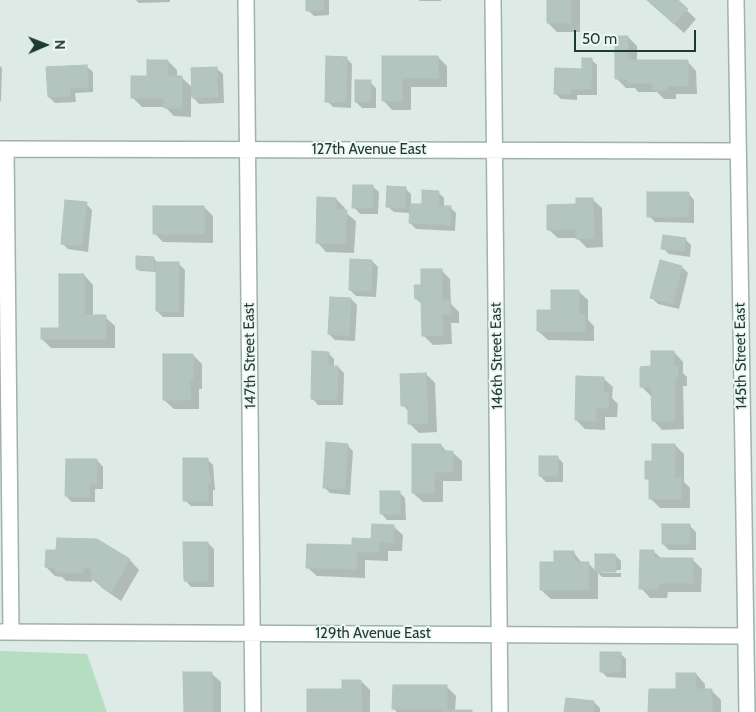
<!DOCTYPE html>
<html>
<head>
<meta charset="utf-8">
<style>
  body { margin:0 }
  #map { position:relative; width:756px; height:712px; overflow:hidden; background:#ddeae5; font-family:Cabin,sans-serif }
  canvas { display:block }
  .north { position:absolute; left:20px; top:20px; width:50px; height:50px; -webkit-text-stroke:4px #eef7f3; paint-order:stroke; rotate:89deg; font-size:14px; font-weight:700; line-height:20px; text-align:center; color:#1e3a34 }
  .north::after { content:''; display:block; margin:auto; width:18px; height:22px; background:#1e3a34; clip-path:polygon(50% 0,100% 100%,50% 72%,0 100%) }
  .scale { position:absolute; left:574px; top:30px; width:122px; height:22px; box-sizing:border-box; border:2px solid #1e3a34; border-top:0; padding-left:6px; font-size:15px; line-height:18px; white-space:nowrap; color:#1e3a34; -webkit-text-stroke:4px #eef7f3; paint-order:stroke }
</style>
</head>
<body>
<div id="map">
<canvas width="756" height="712"></canvas>
<div class="north">N</div>
<div class="scale">50 m</div>
</div>
<script>
const ctx = document.querySelector('canvas').getContext('2d');
ctx.lineJoin = 'round';
function fill(path, color) { ctx.fillStyle = color; ctx.fill(path, 'evenodd'); }
const toPath = rows => new Path2D(rows.map(r => 'M' + r).join(''));
function stroke(path, color, width, dash) { ctx.strokeStyle = color; ctx.lineWidth = width; ctx.lineCap = dash ? 'butt' : 'round'; ctx.setLineDash(dash || []); ctx.stroke(path); }
function write(font, color, halo, rows, align = 'center') {
  ctx.font = font + ' Cabin,sans-serif'; ctx.lineWidth = 4; ctx.setLineDash([]); ctx.textBaseline = 'middle'; ctx.strokeStyle = halo; ctx.fillStyle = color; for (const [text, x, y, turn = 0] of rows) {
    ctx.save(); ctx.translate(x, y); ctx.rotate((+turn || 0) * Math.PI / 180); ctx.textAlign = isNaN(turn) ? turn : align; if (halo) ctx.strokeText(text, 0, 0); ctx.fillText(text, 0, 0); ctx.restore();
  }
}
fill(toPath([
  [0,651,87,654,107,712,0,712]
]), '#b4ddc2');
fill(toPath([
  [136,0,170,0,170,2,139,3],
  [307,0,329,0,329,15,314,16,308,10],
  [418,0,441,0,441,1,420,1],
  [548,0,580,0,580,32,557,32,548,23],
  [647,0,676,0,696,19,684,33],
  [628,37,637,46,637,61,687,61,696,71,697,94,676,94,676,99,664,99,657,92,638,92,635,88,626,88,617,79],
  [383,57,438,57,447,66,447,87,411,87,411,110,392,110,383,100],
  [346,58,352,64,351,108,333,107,327,101],
  [591,59,597,65,597,95,577,95,577,100,561,99,555,93,583,70],
  [168,61,177,70,177,77,181,77,193,88,216,68,223,74,224,103,199,104,191,95,191,117,174,116,165,107,142,107,133,98,148,77],
  [0,66,2,68,1,101,0,101],
  [86,66,93,72,93,92,75,93,76,102,55,103,49,97],
  [370,82,376,88,376,108,362,108,356,102],
  [372,186,379,192,378,214,360,214,354,207],
  [405,188,411,194,411,205,423,206,438,192,444,198,444,207,450,207,456,213,455,231,416,229,410,223,410,213,394,212,387,206],
  [688,193,694,200,694,223,655,222,649,216],
  [336,199,345,208,345,212,356,221,354,253,326,252,317,242],
  [592,199,602,208,603,247,587,248,577,238,558,238,548,229,577,205],
  [86,204,92,210,88,252,68,249,62,243],
  [204,207,213,216,213,243,163,242,154,233],
  [685,239,691,245,690,257,669,254,663,248],
  [154,258,157,263,179,264,185,270,184,317,163,317,157,311,158,272,140,271,137,269],
  [372,261,378,267,376,297,356,296,350,290],
  [682,267,688,273,679,309,658,304,652,298],
  [441,270,450,279,451,304,459,312,459,323,451,323,452,344,433,345,423,335,423,305,416,299,423,286],
  [84,275,93,285,93,317,105,317,115,326,115,348,51,348,42,339,60,329],
  [578,291,588,300,588,320,594,326,594,341,548,340,538,331,552,312],
  [351,299,357,305,355,341,335,340,329,334],
  [674,352,683,362,683,373,687,377,687,386,683,386,684,429,662,430,653,420,653,396,651,396,641,386,652,368],
  [328,353,334,359,334,367,338,367,344,373,343,405,318,405,312,398],
  [193,355,202,364,202,389,199,389,199,409,174,409,164,400],
  [426,374,435,383,437,432,419,433,410,424,409,412,403,405],
  [603,378,613,387,612,398,618,404,617,417,605,417,605,430,585,429,576,420],
  [347,445,353,451,350,495,330,493,324,487],
  [441,445,447,452,452,452,462,461,462,481,443,481,443,502,423,502,413,493],
  [675,445,684,454,684,482,690,488,690,508,660,508,650,498,650,482,646,478,654,462],
  [557,457,563,463,563,482,546,482,540,476],
  [207,459,213,465,215,490,213,490,213,506,191,506,185,500],
  [97,460,103,467,103,489,95,489,95,502,72,502,66,496],
  [399,492,405,498,406,520,387,520,381,513],
  [393,526,403,535,402,551,388,551,388,561,365,560,365,578,317,576,307,567,353,546,372,540],
  [690,526,696,532,696,550,669,550,663,544],
  [96,541,130,560,139,570,121,601,102,588,92,577,92,582,66,581,62,577,55,576,46,567,57,551],
  [208,543,214,549,214,587,191,587,185,580],
  [653,551,662,559,692,559,702,569,701,592,668,592,667,598,650,598,641,588],
  [574,553,583,564,589,564,596,571,615,555,621,561,621,570,601,570,601,573,621,573,621,577,602,577,598,573,598,599,551,599,541,590,555,564],
  [620,653,626,659,626,678,607,677,601,671],
  [211,673,221,682,221,712,185,712],
  [696,674,705,684,705,691,712,691,721,700,721,712,650,712],
  [361,681,370,690,370,712,308,712],
  [446,686,456,696,455,711,473,712,397,712,394,709],
  [594,702,600,708,600,712,566,712]
]), '#0003');
const building = toPath([
  [306,0,323,0,324,10,306,11,306,0],
  [547,0,571,0,571,23,547,23,547,0],
  [647,0,678,0,688,9,674,24,647,0],
  [615,36,628,36,628,60,688,60,688,86,667,86,667,90,653,90,653,83,628,83,628,79,615,79,615,36],
  [326,56,347,57,346,102,325,102,326,56],
  [382,56,438,56,438,78,402,78,402,101,382,101,382,56],
  [582,58,592,58,591,89,571,89,571,94,554,94,555,68,582,69,582,58],
  [147,60,168,60,168,76,182,76,182,108,164,108,164,98,131,98,131,76,147,76,147,60],
  [87,65,88,87,70,88,70,96,48,97,46,67,87,65],
  [217,67,218,97,192,98,191,68,217,67],
  [355,80,371,80,370,102,355,102,355,80],
  [353,185,373,185,373,208,352,208,353,185],
  [387,186,406,187,405,208,386,207,387,186],
  [422,190,439,191,438,206,451,206,450,225,409,223,410,204,422,204,422,190],
  [647,192,689,192,688,217,647,217,647,192],
  [317,197,336,198,336,210,347,210,345,244,316,243,317,197],
  [576,198,593,198,594,238,576,239,576,229,547,230,547,205,576,204,576,198],
  [65,200,87,202,82,246,61,244,65,200],
  [153,206,204,206,204,234,153,234,153,206],
  [663,235,686,238,684,251,661,249,663,235],
  [136,256,154,257,154,270,136,269,136,256],
  [350,259,372,260,371,291,349,290,350,259],
  [660,260,682,266,673,304,650,298,660,260],
  [156,262,179,262,179,312,156,311,156,262],
  [421,269,442,269,442,301,450,301,450,314,442,314,443,335,422,336,421,299,415,299,414,285,421,285,421,269],
  [59,274,84,274,84,315,106,315,106,339,41,339,41,328,59,328,59,274],
  [551,290,579,290,579,315,585,315,585,332,537,331,537,310,551,310,551,290],
  [330,297,351,298,349,336,328,334,330,297],
  [312,351,329,352,328,366,338,366,337,400,311,399,312,351],
  [651,351,674,351,674,366,678,366,678,377,675,377,675,421,652,421,651,387,640,387,640,367,651,366,651,351],
  [163,354,193,354,193,380,190,380,191,400,163,400,163,354],
  [426,373,428,423,408,424,408,406,401,406,400,374,426,373],
  [576,376,604,377,603,393,609,393,608,408,596,408,596,421,575,420,576,376],
  [326,442,348,444,345,489,323,488,326,442],
  [412,444,441,444,441,451,453,451,453,472,434,472,434,493,412,493,412,444],
  [652,444,675,444,675,478,681,477,681,499,649,499,649,479,645,479,645,461,652,461,652,444],
  [539,456,558,456,558,476,539,476,539,456],
  [183,458,208,458,208,474,210,474,210,484,208,484,208,501,183,501,183,458],
  [66,459,97,459,97,484,90,483,89,497,65,496,66,459],
  [380,491,400,491,400,514,380,514,380,491],
  [372,524,394,525,393,543,379,542,379,552,357,552,356,569,306,568,307,544,352,545,352,538,371,539,372,524],
  [662,524,690,524,690,544,662,544,662,524],
  [57,538,97,539,130,559,111,593,92,579,92,569,83,568,83,573,56,572,55,568,45,567,46,550,56,550,57,538],
  [183,542,208,542,208,581,184,581,183,542],
  [640,550,654,550,654,558,693,558,693,583,659,583,658,589,639,589,640,550],
  [554,551,574,551,574,562,589,562,589,590,540,590,540,562,554,562,554,551],
  [595,554,615,554,616,572,595,572,595,554],
  [600,652,621,652,621,672,600,672,600,652],
  [183,672,212,672,212,712,184,712,183,672],
  [676,673,696,673,696,689,712,689,712,712,648,712,649,689,676,689,676,673],
  [342,680,361,680,362,712,307,712,307,689,342,689,342,680],
  [393,685,447,685,447,710,472,710,472,712,443,712,442,709,392,709,393,685],
  [566,698,594,701,593,712,564,712,566,698]
]);
fill(building, '#b3c5be');
stroke(building, '#b0c4bd', 1);
const minor = toPath([
  [246,0,253,712],
  [493,0,500,712],
  [736,0,747,712],
  [0,149,738,151],
  [6,149,11,632],
  [0,632,746,636]
]);
stroke(minor, '#a0b2ac', 18);
stroke(minor, '#fff', 15);
write('15px', '#1e3a34', '#eef7f3', [
  ["127th Avenue East",369,150],
  ["147th Street East",250,356,-91],
  ["146th Street East",497,356,-91],
  ["145th Street East",741,356,-91],
  ["129th Avenue East",373,634]
]);
</script>
</body>
</html>
